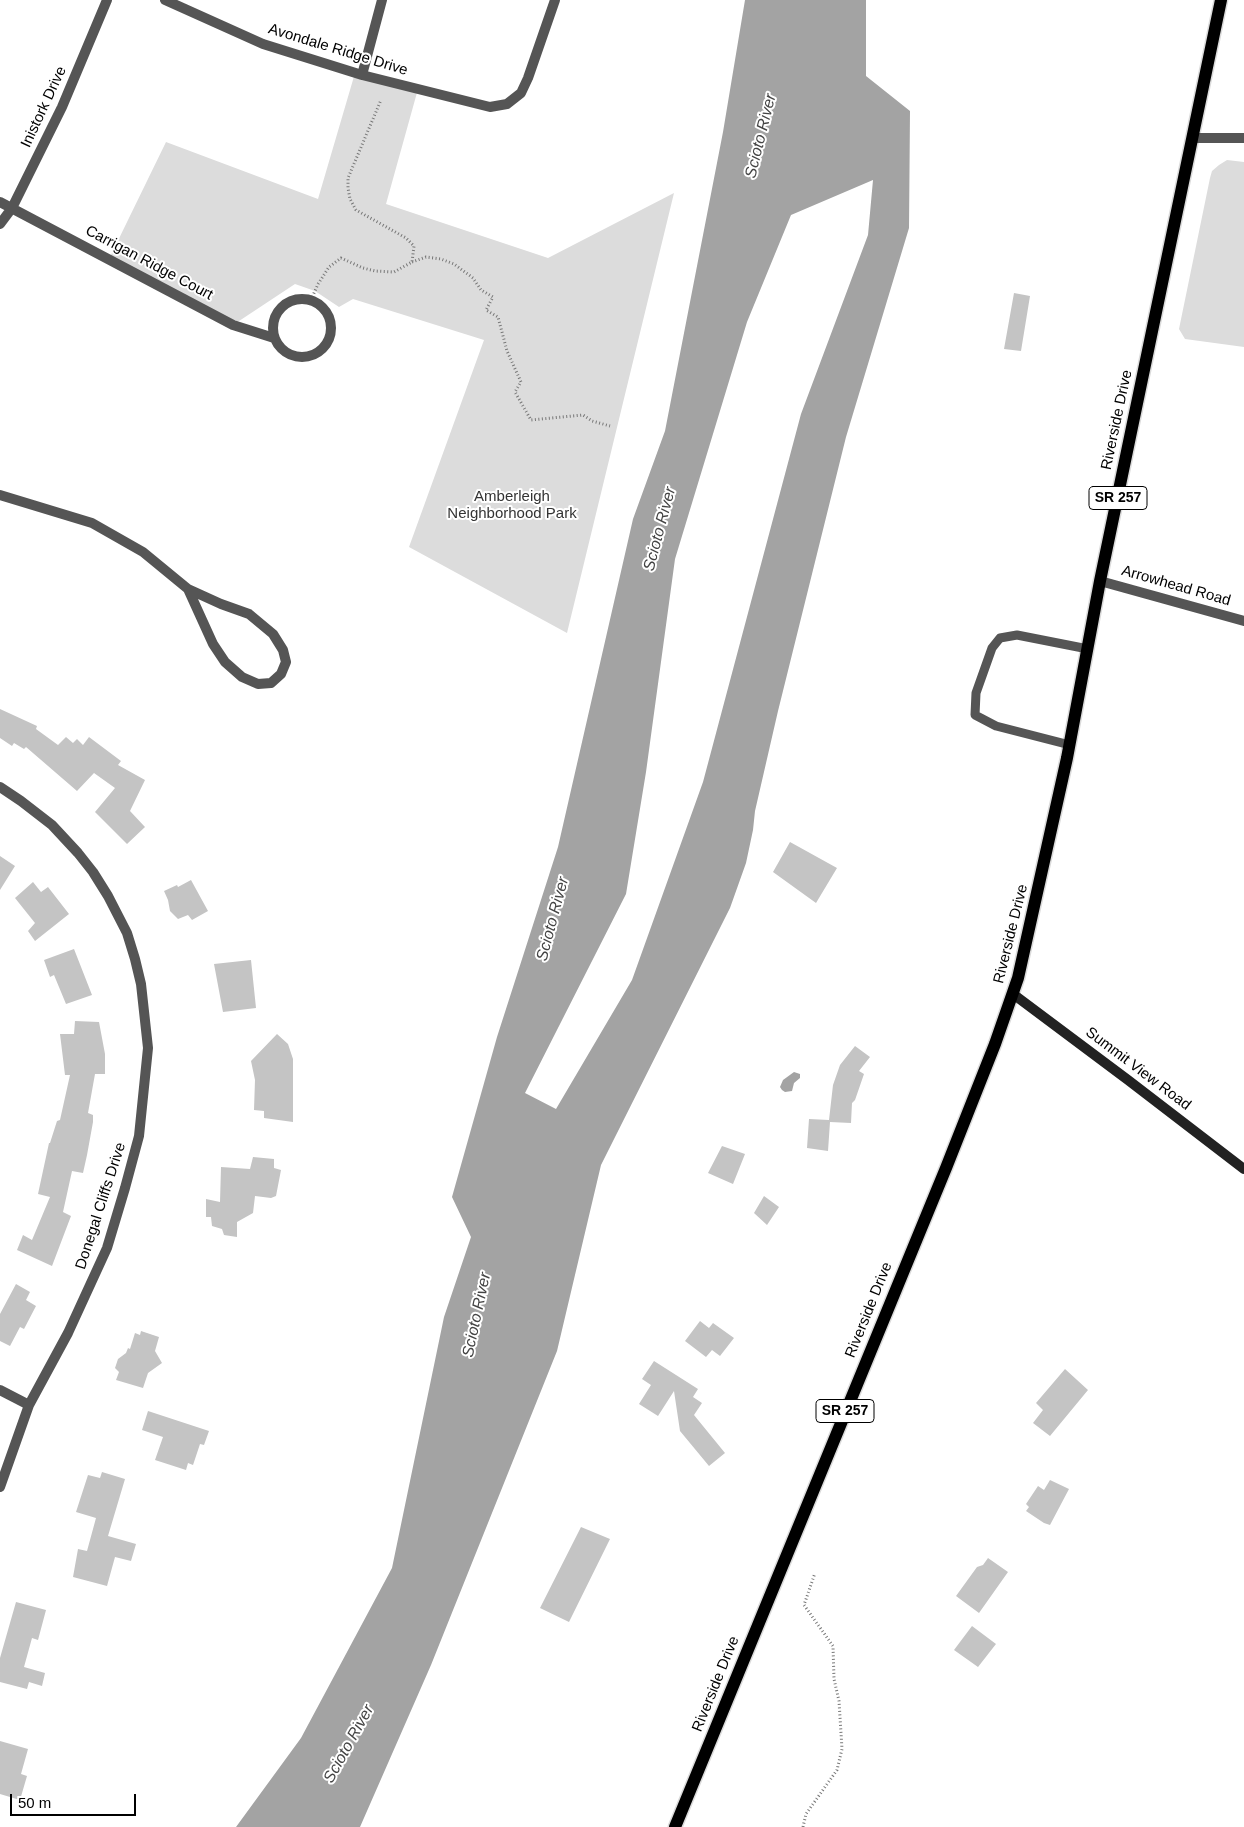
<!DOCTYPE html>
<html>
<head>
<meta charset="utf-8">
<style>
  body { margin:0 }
  #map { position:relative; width:1244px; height:1827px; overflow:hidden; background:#fff; font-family:Arial,sans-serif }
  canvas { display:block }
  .scale { position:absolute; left:10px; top:1794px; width:126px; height:22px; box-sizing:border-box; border:2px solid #000; border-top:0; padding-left:6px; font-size:15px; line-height:18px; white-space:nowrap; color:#000; -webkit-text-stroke:4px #fff; paint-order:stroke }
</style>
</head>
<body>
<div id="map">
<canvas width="1244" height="1827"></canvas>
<div class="scale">50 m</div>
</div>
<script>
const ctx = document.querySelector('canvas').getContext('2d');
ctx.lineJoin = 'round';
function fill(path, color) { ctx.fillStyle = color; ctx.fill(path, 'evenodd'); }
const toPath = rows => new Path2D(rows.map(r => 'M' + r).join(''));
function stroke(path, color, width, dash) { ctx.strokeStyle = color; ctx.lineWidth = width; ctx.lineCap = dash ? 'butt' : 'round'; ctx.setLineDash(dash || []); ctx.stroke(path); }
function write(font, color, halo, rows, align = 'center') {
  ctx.font = font + ' Arial,sans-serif'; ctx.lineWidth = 4; ctx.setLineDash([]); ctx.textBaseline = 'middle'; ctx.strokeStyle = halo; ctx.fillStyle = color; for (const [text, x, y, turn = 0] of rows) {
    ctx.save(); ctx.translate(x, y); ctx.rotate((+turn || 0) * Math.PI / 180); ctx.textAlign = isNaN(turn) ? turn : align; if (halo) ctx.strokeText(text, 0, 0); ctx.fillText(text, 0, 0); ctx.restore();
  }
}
fill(toPath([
  [355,73,418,89,386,204,548,258,674,193,567,633,409,547,484,340,353,299,339,307,315,291,295,284,233,325,109,259,166,142,318,199],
  [1227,160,1244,162,1244,347,1185,339,1179,329,1210,178,1212,171,1219,165]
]), '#dcdcdc');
fill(toPath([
  [745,0,866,0,866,76,910,111,909,228,846,437,778,711,755,811,753,830,746,863,730,908,601,1165,557,1351,431,1665,360,1827,236,1827,301,1738,392,1568,444,1317,471,1237,452,1197,497,1037,558,847,633,519,665,431,723,132],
  [873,180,868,235,801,414,703,782,632,980,556,1109,525,1093,626,894,646,772,675,559,747,322,791,215],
  [794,1072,800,1074,800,1078,794,1083,792,1091,785,1092,782,1090,780,1087,783,1080]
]), '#a3a3a3');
fill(toPath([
  [1014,293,1030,296,1021,351,1004,349],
  [0,709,37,726,36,729,58,745,66,737,73,743,77,739,83,745,89,737,121,761,118,765,145,780,130,811,145,827,127,844,95,812,115,788,94,773,77,791,26,747,24,749,14,743,12,746,0,738],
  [790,842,837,868,816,903,773,872],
  [0,856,15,866,0,890],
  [191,880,208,911,192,920,188,915,178,919,170,911,168,900,164,891,177,885,178,887],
  [33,882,41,892,48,887,69,914,35,941,28,931,35,923,15,898],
  [74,949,92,995,66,1004,54,975,50,977,44,960],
  [251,960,256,1008,223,1012,214,964],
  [75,1021,99,1022,105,1054,105,1074,95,1074,88,1113,93,1115,93,1122,87,1155,83,1173,72,1171,63,1212,71,1216,52,1266,17,1250,23,1235,32,1240,50,1197,38,1194,49,1143,50,1143,57,1121,60,1120,70,1075,65,1075,60,1034,74,1034],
  [277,1034,288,1044,293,1059,293,1122,264,1118,264,1111,254,1110,255,1080,251,1061],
  [855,1046,870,1057,859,1071,864,1074,855,1100,852,1103,851,1123,830,1122,828,1151,807,1148,809,1119,829,1120,833,1085,840,1065],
  [722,1146,745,1154,733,1184,708,1173],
  [253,1157,274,1159,274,1168,281,1170,276,1196,271,1198,255,1196,253,1213,237,1222,237,1237,224,1235,222,1229,212,1226,211,1217,206,1217,206,1199,220,1202,221,1167,250,1169],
  [764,1196,779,1207,767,1225,754,1213],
  [16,1284,30,1292,26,1300,36,1306,24,1329,20,1327,10,1346,0,1341,0,1314],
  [700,1321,709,1328,713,1323,734,1338,720,1356,712,1350,706,1357,685,1341],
  [141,1331,159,1337,155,1351,162,1363,148,1373,143,1388,116,1380,119,1372,115,1368,118,1359,126,1353,128,1348,130,1349,135,1333,140,1335],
  [654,1361,698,1389,693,1397,702,1403,694,1415,725,1453,709,1466,680,1431,674,1391,658,1416,639,1404,651,1385,642,1379],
  [1065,1369,1088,1390,1050,1436,1033,1423,1043,1410,1036,1403],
  [148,1411,209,1431,204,1445,200,1444,193,1465,188,1463,186,1470,155,1460,163,1437,142,1430],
  [102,1472,125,1479,108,1536,136,1544,131,1561,115,1557,107,1586,73,1577,78,1549,87,1551,96,1518,76,1512,88,1475,100,1478],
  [1050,1480,1069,1489,1050,1525,1044,1523,1026,1511,1029,1507,1026,1504,1038,1486,1044,1490],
  [581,1527,610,1539,569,1622,540,1608],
  [988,1558,1008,1572,979,1613,956,1596,977,1567,983,1565],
  [16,1602,46,1610,38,1640,32,1638,24,1667,45,1673,42,1686,29,1682,27,1689,0,1682,0,1658],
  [972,1626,996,1644,978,1667,954,1650],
  [0,1741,28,1749,21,1774,27,1776,20,1800,0,1794]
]), '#c4c4c4');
const primary = toPath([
  [675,1827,946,1168,995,1044,1018,978,1067,758,1100,581,1221,0]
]);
stroke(primary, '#dbdbdb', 15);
stroke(toPath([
  [412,262,426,257,441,259,454,264,473,278,481,290,493,297,486,310,498,317,507,351,521,382,515,392,531,420,583,415,592,421,610,426],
  [311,300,318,284,329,267,341,258,363,268,375,271,394,272,412,262,414,246,406,238,356,210,350,199,348,188,348,178,381,100],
  [803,1827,806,1814,837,1770,842,1749,839,1701,834,1679,833,1646,804,1605,815,1573]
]), '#777', 3, [1, 2.5]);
stroke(toPath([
  [1070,745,996,726,975,715,976,693,992,648,1000,638,1017,635,1088,649]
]), '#555', 9);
stroke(toPath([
  [165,0,263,44,362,75,490,107,507,104,521,93,528,78,555,0],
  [362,75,382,0],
  [1192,138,1244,138],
  [0,202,233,325,274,338],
  [0,224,12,208,62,107,107,0],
  '273 328a29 29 0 1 1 58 0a29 29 0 1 1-58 0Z',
  [0,495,92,523,143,552,188,589],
  [1100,581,1244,621],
  [188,589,221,604,249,614,273,634,283,650,286,662,281,674,271,683,258,684,242,677,225,662,213,644,188,589],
  [0,787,21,801,52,825,78,853,93,872,108,896,127,933,135,959,141,984,148,1048,139,1136,125,1188,107,1248,68,1333,29,1405,0,1487],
  [0,1390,29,1405]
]), '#555', 10);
stroke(toPath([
  [1013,994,1128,1080,1244,1169]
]), '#222', 10);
stroke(primary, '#000', 12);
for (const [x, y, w] of [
  [1118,498,58],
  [845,1411,58]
]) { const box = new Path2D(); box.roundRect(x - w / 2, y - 11.5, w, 23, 4); ctx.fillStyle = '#fff'; ctx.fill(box); stroke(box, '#000', 1); }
write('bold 14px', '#000', null, [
  ["SR 257",1118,498],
  ["SR 257",845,1411]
]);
write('15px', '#000', '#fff', [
  ["Avondale Ridge Drive",338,50,17],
  ["Inistork Drive",44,107,-65],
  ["Carrigan Ridge Court",149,263,28],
  ["Riverside Drive",1117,420,-78],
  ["Arrowhead Road",1176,586,16],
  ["Riverside Drive",1011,934,-76],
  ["Summit View Road",1138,1069,37],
  ["Donegal Cliffs Drive",101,1206,-72],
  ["Riverside Drive",869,1310,-68],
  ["Riverside Drive",716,1684,-68]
]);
write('15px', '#333', '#fff', [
  ["Amberleigh",512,497],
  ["Neighborhood Park",512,514]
]);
write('italic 16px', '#444', '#fff', [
  ["Scioto River",761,136,-76],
  ["Scioto River",660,529,-75],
  ["Scioto River",553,919,-75],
  ["Scioto River",477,1315,-78],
  ["Scioto River",349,1744,-61]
]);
</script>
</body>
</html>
